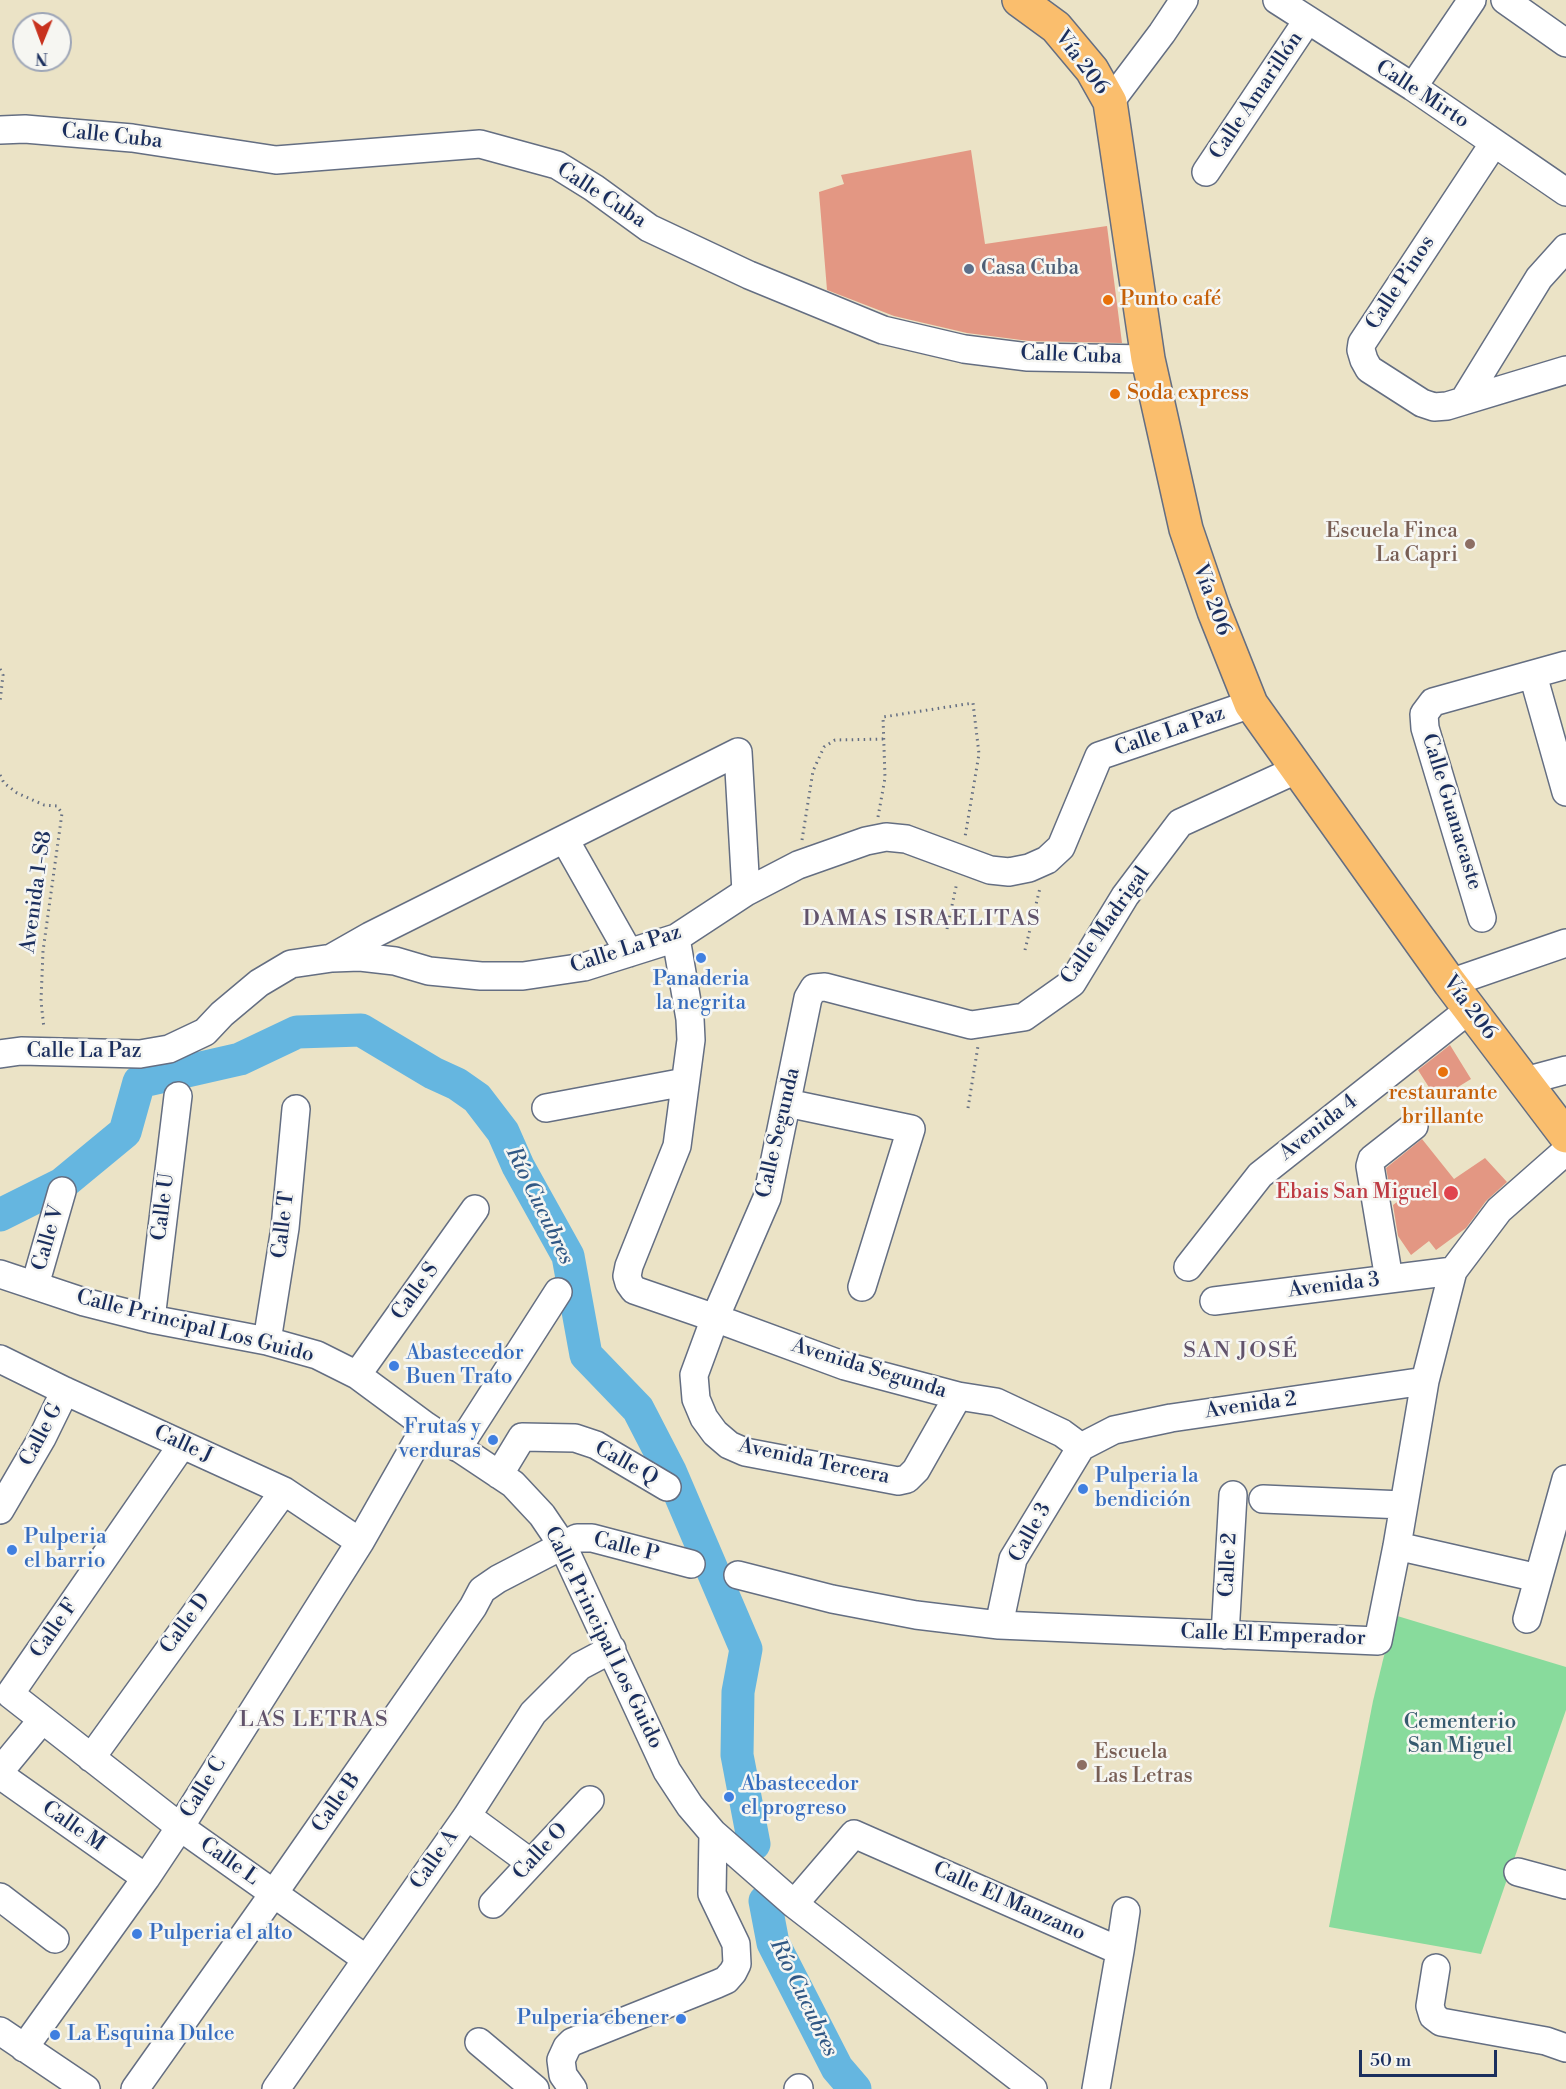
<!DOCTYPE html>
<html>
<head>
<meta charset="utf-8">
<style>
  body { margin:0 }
  #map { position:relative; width:1566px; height:2089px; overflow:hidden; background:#ebe3c6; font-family:"Libre Bodoni",serif }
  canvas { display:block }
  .north { position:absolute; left:12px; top:12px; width:60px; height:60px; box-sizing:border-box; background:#f6f6f2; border:2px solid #9ea6b7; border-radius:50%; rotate:181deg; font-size:16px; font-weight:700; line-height:24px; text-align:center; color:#1b2f5e }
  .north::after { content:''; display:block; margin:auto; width:21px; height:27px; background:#c8321e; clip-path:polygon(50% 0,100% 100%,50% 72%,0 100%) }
  .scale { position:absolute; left:1359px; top:2050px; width:138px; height:27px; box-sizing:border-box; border:3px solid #1b2f5e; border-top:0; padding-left:8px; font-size:18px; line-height:21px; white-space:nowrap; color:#1b2f5e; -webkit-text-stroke:4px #f6f6f2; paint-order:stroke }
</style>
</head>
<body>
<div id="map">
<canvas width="1566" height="2089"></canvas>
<div class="north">N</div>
<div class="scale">50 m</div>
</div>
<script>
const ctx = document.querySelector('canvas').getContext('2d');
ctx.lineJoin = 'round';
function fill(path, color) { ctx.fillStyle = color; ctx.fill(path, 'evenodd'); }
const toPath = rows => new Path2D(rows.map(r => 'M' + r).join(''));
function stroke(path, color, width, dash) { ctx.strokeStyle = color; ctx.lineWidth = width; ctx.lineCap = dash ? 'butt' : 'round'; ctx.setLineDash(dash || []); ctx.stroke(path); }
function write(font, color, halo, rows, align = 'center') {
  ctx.font = font + ' "Libre Bodoni",serif'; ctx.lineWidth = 5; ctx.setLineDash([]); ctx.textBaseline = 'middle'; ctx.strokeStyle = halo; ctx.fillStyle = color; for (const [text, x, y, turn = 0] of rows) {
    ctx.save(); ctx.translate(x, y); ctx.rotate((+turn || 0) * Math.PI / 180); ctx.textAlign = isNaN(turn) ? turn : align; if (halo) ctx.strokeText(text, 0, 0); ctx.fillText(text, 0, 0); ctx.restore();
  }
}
fill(toPath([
  [1394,1615,1566,1667,1566,1710,1481,1954,1329,1927,1373,1701]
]), '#88db9c');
stroke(toPath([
  [0,1215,62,1184,125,1132,139,1082,240,1059,297,1032,361,1030,433,1073,457,1084,477,1098,503,1132,518,1166,568,1256,586,1355,638,1409,670,1471,746,1649,738,1692,737,1755,754,1844],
  [765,1901,773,1943,837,2068,855,2089]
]), '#65b6e0', 33);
fill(toPath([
  [971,150,985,244,1107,226,1122,343,1029,341,967,333,894,316,827,290,819,192,844,184,841,175],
  [1450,1045,1471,1079,1437,1100,1418,1070],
  [1422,1139,1454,1179,1485,1158,1507,1182,1486,1201,1466,1228,1436,1250,1429,1241,1411,1255,1398,1236,1393,1205,1401,1199,1389,1184,1386,1168]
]), '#e39783');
const minor = toPath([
  [1277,0,1413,87,1566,192],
  [1505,0,1566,43],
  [1413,87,1472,0],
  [1110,102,1162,33,1184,0],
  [0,130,25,129,132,138,276,160,480,144,557,165,594,188,649,228,749,275,883,330,964,349,1028,357,1148,359],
  [1494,143,1362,343,1361,350,1364,360,1369,369,1422,403,1434,407,1447,406,1566,370],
  [1206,172,1307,21],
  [1464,400,1539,278,1566,248],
  [1533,675,1566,792],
  [565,840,629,953],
  [1482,918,1425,728,1424,714,1433,702,1566,665],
  [676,938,690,1019,691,1040,677,1146,629,1266,627,1276,629,1283,634,1290,715,1318,845,1366,958,1396,996,1402,1062,1433,1081,1447],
  [333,957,370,936,738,752,746,892],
  [1450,983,1566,943],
  [0,1054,21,1051,140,1054,169,1049,205,1032,222,1014,259,983,291,964,332,958,360,957,395,961,429,971,481,976,523,976,584,967,676,938,746,892,798,865,866,841,886,837,906,839,990,870,1009,872,1029,868,1047,860,1061,847,1099,756,1251,704],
  [1525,1081,1566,1070],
  [787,1103,911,1129,862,1287],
  [546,1108,685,1082],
  [1188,1267,1260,1175,1470,1009],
  [0,1274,84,1302,151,1319,267,1341,317,1355,357,1375,426,1426,513,1484,542,1515,563,1546,667,1771,690,1806,713,1833,794,1904,1033,2089],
  [1389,1279,1370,1166,1372,1159,1414,1126],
  [35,1285,62,1191],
  [1214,1301,1453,1271],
  [151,1319,178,1096],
  [267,1341,285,1228,296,1109],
  [0,1359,65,1391,284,1491,360,1542],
  [357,1375,475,1209],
  [958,1396,916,1470,907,1479,898,1481,745,1452,729,1445,715,1433,704,1418,696,1399,694,1375,715,1318,767,1198,808,998,814,988,825,987,971,1025,1024,1017,1072,983,1125,896,1180,823,1298,769],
  [182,1445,10,1694,180,1827,366,1959],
  [1081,1447,1114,1430,1171,1418,1425,1381],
  [458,1448,558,1292],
  [499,1475,522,1437,575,1438,596,1445,667,1487],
  [1263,1499,1403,1505],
  [0,1510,42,1438,65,1391],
  [1397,1546,1538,1578],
  [738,1575,832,1599,916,1615,999,1625,1378,1641,1397,1546,1425,1381,1453,1271,1499,1210,1566,1151],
  [1527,1619,1566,1479],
  [999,1625,1013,1559,1081,1447],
  [1225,1635,1233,1495],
  [91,1758,284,1491],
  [0,1771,42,1720],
  [0,1775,146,1878],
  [467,1816,531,1863],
  [1518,1872,1566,1885],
  [0,1897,55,1939],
  [493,1904,590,1800],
  [794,1904,854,1834,1120,1951,1096,2089],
  [1120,1951,1126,1911],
  [1436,1968,1430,2006,1433,2016,1441,2022,1546,2041,1566,2048],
  [0,2031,86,2089],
  [479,2042,535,2089],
  [24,2048,146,1878,180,1827,360,1542,426,1426],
  [135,2089,274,1893,473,1607,482,1590,498,1579,577,1538,592,1538,691,1564],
  [276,2089,467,1816,533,1713,580,1666,612,1649],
  [573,2089,563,2075,561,2060,567,2047,572,2042,717,1984,726,1980,733,1972,737,1964,736,1944,712,1894,713,1833],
  [798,2089,799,2088]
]);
const major = toPath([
  [1019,0,1056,27,1092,70,1110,102,1148,359,1186,529,1214,611,1251,704,1450,983,1566,1136]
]);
stroke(minor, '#646e82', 30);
stroke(major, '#646e82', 36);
stroke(toPath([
  [0,669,3,675,0,702],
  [0,775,4,783,17,793,44,805,57,806,62,813,43,951,41,1001,44,1029],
  [878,817,885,778,883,717,973,703,979,754,965,837],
  [802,840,813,771,824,747,835,740,884,739],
  [947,929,957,882],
  [1025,950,1040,888],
  [968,1108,978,1046]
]), '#646e82', 3, [1.5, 4.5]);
stroke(minor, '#fff', 27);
stroke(major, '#fabe6d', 33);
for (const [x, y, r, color] of [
  [969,269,6,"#5c6f8a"],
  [1108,300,6,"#e8710a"],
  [1115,394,6,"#e8710a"],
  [1470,544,6,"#8d6e63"],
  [701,958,6,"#3f7fe0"],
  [1443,1072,6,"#e8710a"],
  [1451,1193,8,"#e0444e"],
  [394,1366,6,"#3f7fe0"],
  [493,1440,6,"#3f7fe0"],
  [1083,1489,6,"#3f7fe0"],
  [12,1550,6,"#3f7fe0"],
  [1082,1765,6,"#8d6e63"],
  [729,1797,6,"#3f7fe0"],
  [137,1934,6,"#3f7fe0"],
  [681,2019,6,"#3f7fe0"],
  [55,2035,6,"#3f7fe0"]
]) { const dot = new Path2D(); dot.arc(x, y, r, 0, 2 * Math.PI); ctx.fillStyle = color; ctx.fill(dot); stroke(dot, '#f6f6f2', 2); }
write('21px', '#1b2f5e', '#f6f6f2', [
  ["Vía 206",1081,63,53],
  ["Calle Mirto",1422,95,33],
  ["Calle Amarillón",1257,96,-56],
  ["Calle Cuba",112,137,6],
  ["Calle Cuba",601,196,33],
  ["Calle Pinos",1401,283,-57],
  ["Calle Cuba",1071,356,2],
  ["Vía 206",1211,600,70],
  ["Calle La Paz",1170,732,-19],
  ["Calle Guanacaste",1451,812,73],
  ["Avenida 1-S8",37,892,-82],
  ["Calle Madrigal",1106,926,-55],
  ["Calle La Paz",626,950,-18],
  ["Vía 206",1469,1008,53],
  ["Calle La Paz",84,1052],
  ["Avenida 4",1319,1128,-38],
  ["Calle Segunda",779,1133,-77],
  ["Calle U",164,1207,-83],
  ["Calle T",284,1225,-83],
  ["Calle V",49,1238,-74],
  ["Avenida 3",1334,1286,-7],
  ["Calle S",416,1292,-54],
  ["Calle Principal Los Guido",195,1327,14],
  ["Avenida Segunda",869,1369,17],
  ["Avenida 2",1251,1406,-8],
  ["Calle G",42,1435,-62],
  ["Calle J",183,1445,25],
  ["Avenida Tercera",814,1462,12],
  ["Calle Q",626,1464,29],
  ["Calle 3",1031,1533,-61],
  ["Calle P",626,1548,14],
  ["Calle 2",1229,1565,-87],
  ["Calle D",186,1624,-54],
  ["Calle F",55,1629,-55],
  ["Calle El Emperador",1273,1636,2],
  ["Calle Principal Los Guido",603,1638,64],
  ["Calle C",204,1788,-58],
  ["Calle B",337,1803,-55],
  ["Calle M",73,1827,35],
  ["Calle O",541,1852,-47],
  ["Calle A",435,1860,-55],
  ["Calle L",229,1862,35],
  ["Calle El Manzano",1009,1902,24]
]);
write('21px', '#4e5e75', '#f6f6f2', [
  ["Casa Cuba",981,269]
], 'left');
write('21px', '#c56008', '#f6f6f2', [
  ["Punto café",1120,300],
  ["Soda express",1127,394],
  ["restaurante",1443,1094,"center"],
  ["brillante",1443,1118,"center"]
], 'left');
write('21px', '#785e54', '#f6f6f2', [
  ["Escuela Finca",1458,532],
  ["La Capri",1458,556],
  ["Escuela",1094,1753,"left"],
  ["Las Letras",1094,1777,"left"]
], 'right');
write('21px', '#366cbe', '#f6f6f2', [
  ["Panaderia",701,980,"center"],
  ["la negrita",701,1004,"center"],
  ["Abastecedor",406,1354],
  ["Buen Trato",406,1378],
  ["Frutas y",481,1428,"right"],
  ["verduras",481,1452,"right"],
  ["Pulperia la",1095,1477],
  ["bendición",1095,1501],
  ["Pulperia",24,1538],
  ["el barrio",24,1562],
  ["Abastecedor",741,1785],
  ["el progreso",741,1809],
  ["Pulperia el alto",149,1934],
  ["Pulperia ebener",669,2019,"right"],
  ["La Esquina Dulce",67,2035]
], 'left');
write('21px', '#be3a42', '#f6f6f2', [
  ["Ebais San Miguel",1438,1193]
], 'right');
write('21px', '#365a6e', '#f6f6f2', [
  ["Cementerio",1460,1723],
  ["San Miguel",1460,1747]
]);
ctx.letterSpacing = '1.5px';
write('22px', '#61536b', '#f6f6f2', [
  ["DAMAS ISRAELITAS",922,920],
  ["SAN JOSÉ",1241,1352],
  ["LAS LETRAS",314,1721]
]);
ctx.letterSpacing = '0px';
write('italic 22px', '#315885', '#f6f6f2', [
  ["Río Cucubres",539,1206,64],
  ["Río Cucubres",803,1998,64]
]);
</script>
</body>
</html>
